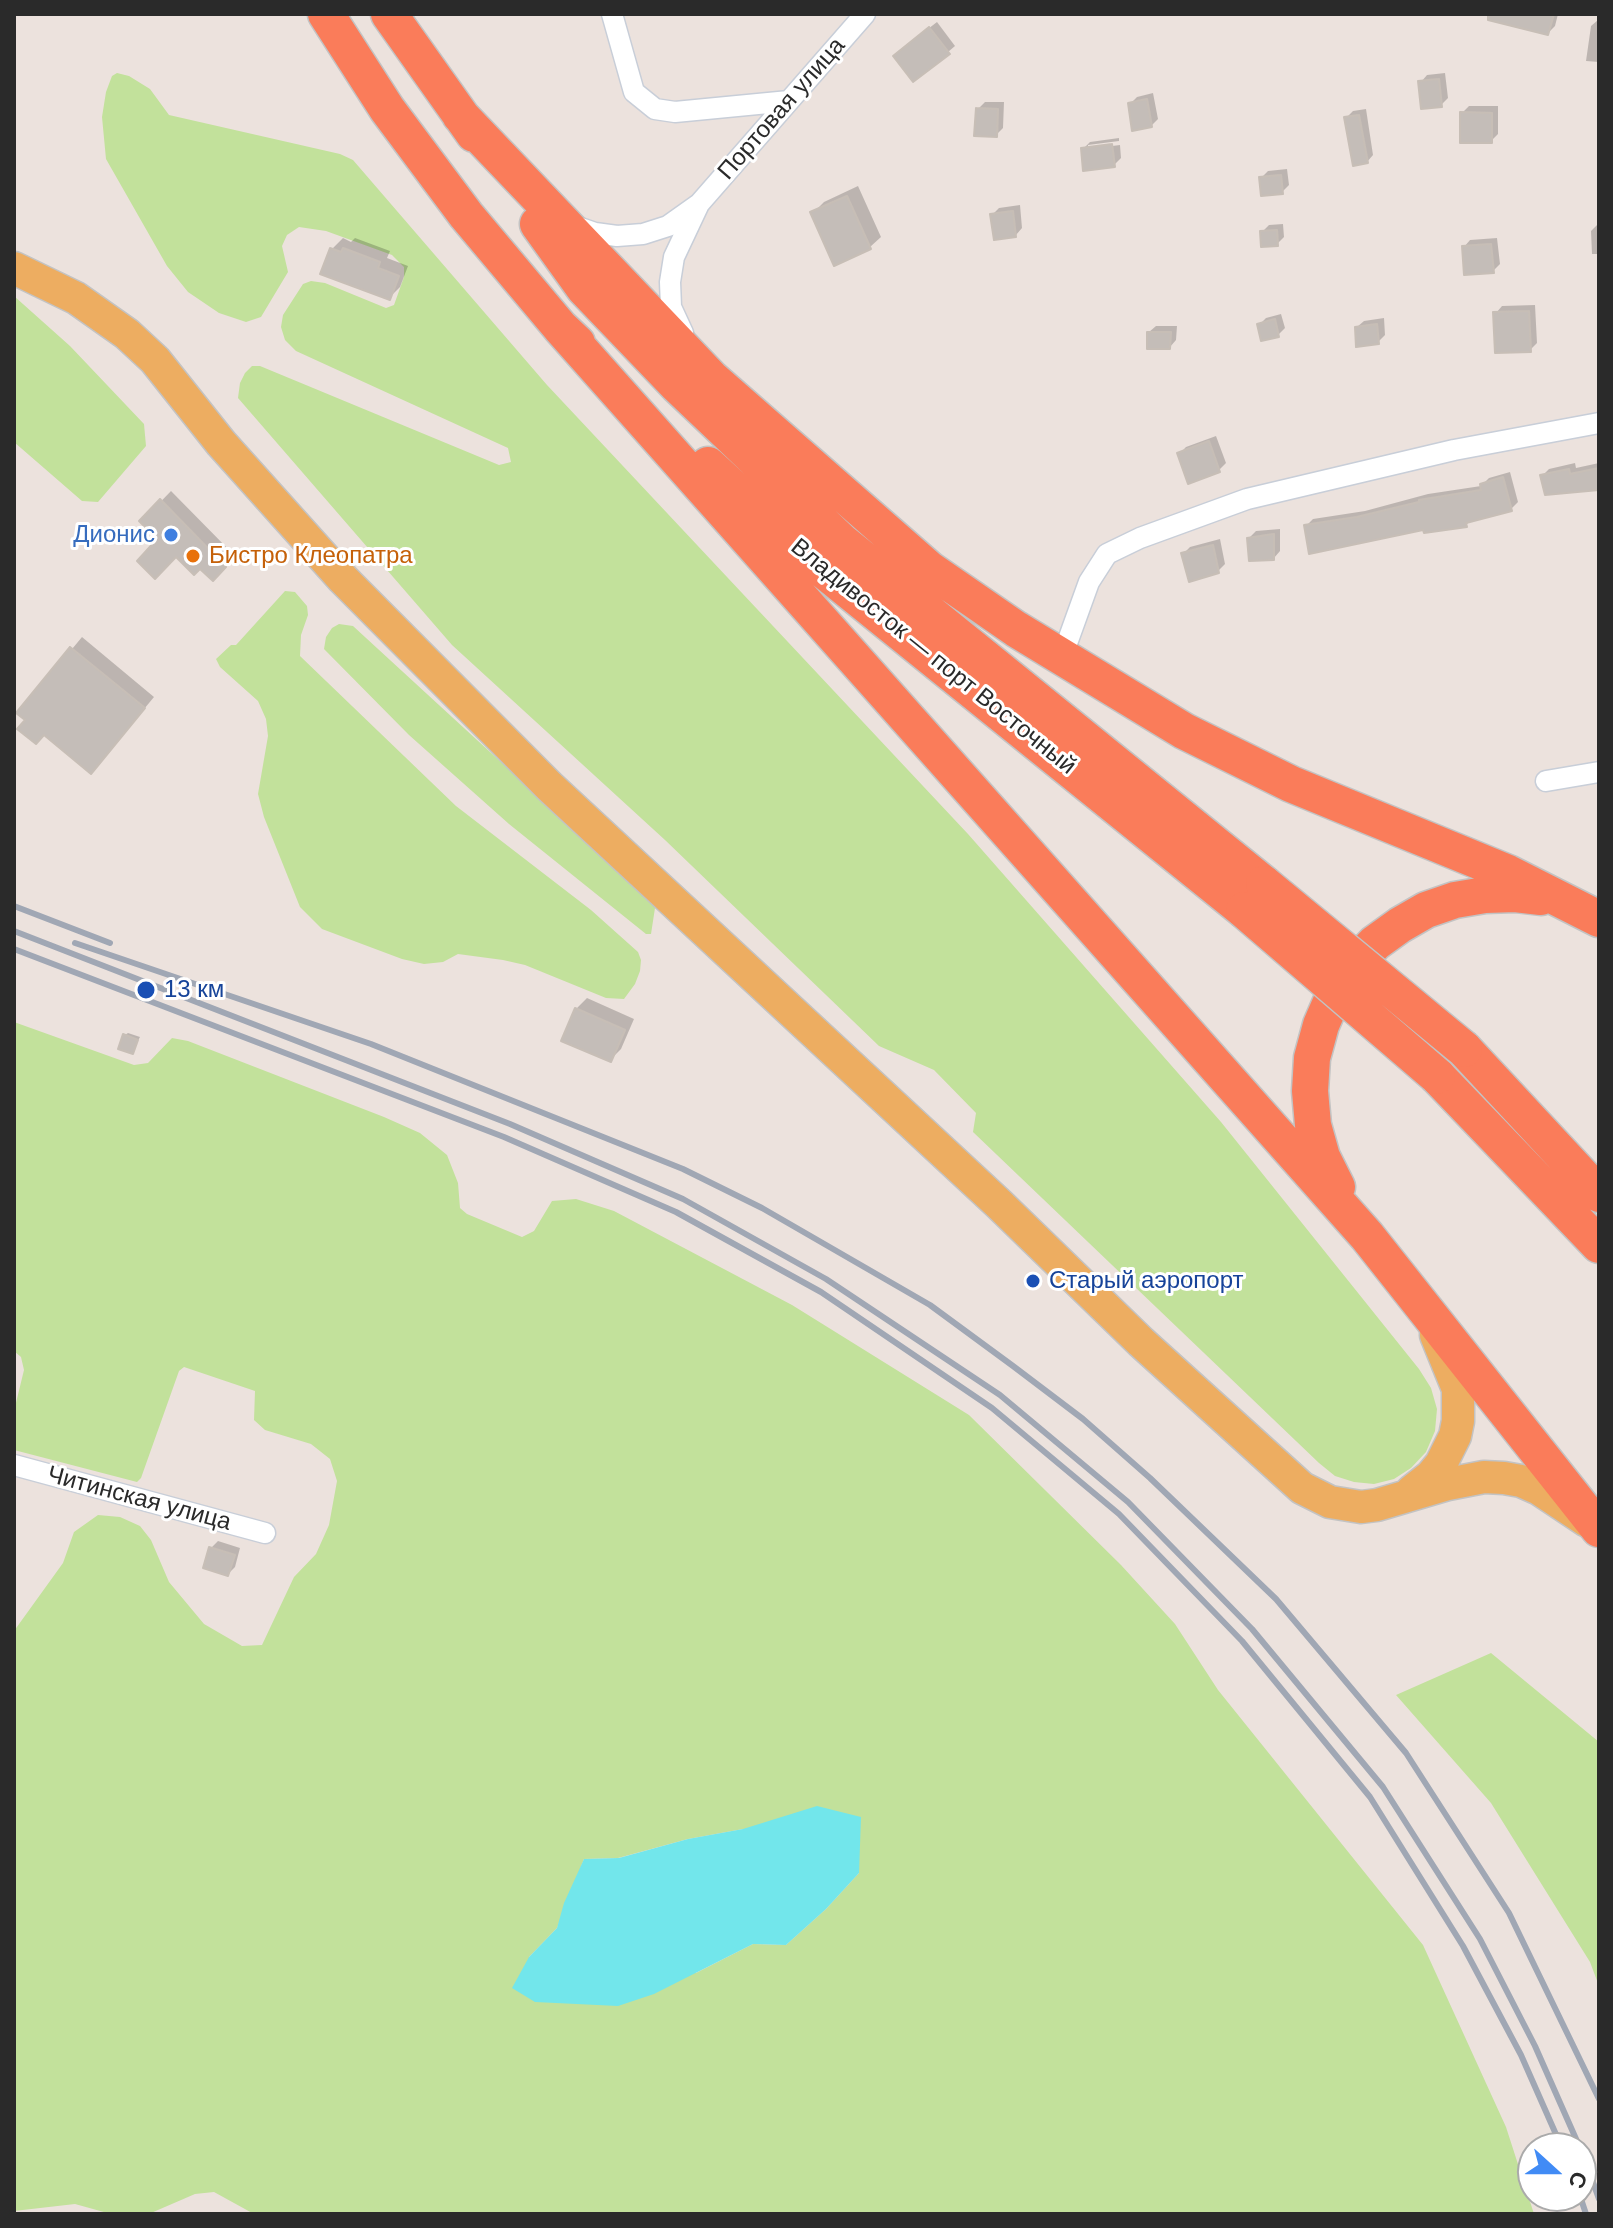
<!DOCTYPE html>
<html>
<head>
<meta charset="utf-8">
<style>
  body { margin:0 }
  #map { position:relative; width:1613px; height:2228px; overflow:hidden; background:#ece2dd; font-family:Helvetica,sans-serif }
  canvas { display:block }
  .frame { position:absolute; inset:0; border:16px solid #2a2a2a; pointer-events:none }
  .north { position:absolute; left:1517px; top:2132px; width:80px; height:80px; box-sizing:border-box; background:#fff; border:2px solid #aaa; border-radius:50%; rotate:111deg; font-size:22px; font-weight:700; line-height:32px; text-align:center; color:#2a2a2a }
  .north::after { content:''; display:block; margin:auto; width:28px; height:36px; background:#418bf5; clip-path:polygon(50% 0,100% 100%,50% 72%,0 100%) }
</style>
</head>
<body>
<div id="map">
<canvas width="1613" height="2228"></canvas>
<div class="frame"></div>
<div class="north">С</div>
</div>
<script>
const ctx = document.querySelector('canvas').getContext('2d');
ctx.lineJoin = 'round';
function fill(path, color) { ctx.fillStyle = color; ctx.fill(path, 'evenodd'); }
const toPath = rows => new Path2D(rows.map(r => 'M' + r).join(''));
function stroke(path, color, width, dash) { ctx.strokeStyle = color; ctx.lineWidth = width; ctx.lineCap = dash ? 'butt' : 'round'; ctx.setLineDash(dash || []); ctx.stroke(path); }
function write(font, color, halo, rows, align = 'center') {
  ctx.font = font + ' Helvetica,sans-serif'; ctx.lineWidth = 6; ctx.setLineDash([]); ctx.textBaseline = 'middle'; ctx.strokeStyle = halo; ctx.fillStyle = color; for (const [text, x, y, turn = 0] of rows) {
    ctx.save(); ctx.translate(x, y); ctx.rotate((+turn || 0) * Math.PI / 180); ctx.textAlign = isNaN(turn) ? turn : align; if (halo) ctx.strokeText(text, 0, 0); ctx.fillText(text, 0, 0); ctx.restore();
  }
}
fill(toPath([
  [117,73,129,76,150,89,169,115,340,154,353,160,547,385,968,834,1221,1122,1419,1369,1431,1388,1437,1409,1435,1431,1426,1452,1411,1468,1394,1479,1374,1484,1354,1482,1335,1476,1319,1463,973,1132,976,1113,934,1070,879,1046,665,840,452,645,238,398,240,383,245,373,252,366,260,366,499,465,511,462,508,448,296,351,285,340,281,327,283,315,303,284,311,281,325,283,386,308,394,305,404,277,404,267,392,255,326,231,299,227,287,235,282,246,288,272,261,317,246,322,219,313,188,292,167,266,106,159,102,117,106,92,112,76],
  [14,296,70,346,144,424,146,446,98,502,82,501,14,442],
  [285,591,295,592,307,606,308,615,301,635,300,656,456,806,591,910,638,952,641,960,640,971,635,984,624,999,606,998,525,965,503,960,458,954,443,962,424,964,402,959,322,929,300,907,264,817,258,794,268,736,266,719,258,701,220,667,216,659,231,645,236,645],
  [339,624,353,626,650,899,655,908,651,934,646,934,509,824,409,735,324,649,326,637,332,628],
  [14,1022,134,1065,148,1063,172,1038,188,1041,384,1117,420,1133,447,1155,458,1183,460,1208,467,1214,522,1237,534,1231,552,1201,576,1199,614,1211,792,1305,969,1415,1121,1565,1175,1624,1218,1690,1423,1945,1506,2127,1534,2214,254,2214,214,2192,195,2194,151,2213,111,2214,75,2204,14,2211,14,1631,63,1563,74,1532,98,1515,120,1517,140,1526,151,1540,169,1582,204,1624,242,1646,262,1645,294,1577,316,1554,329,1525,337,1481,330,1459,311,1444,265,1430,254,1420,255,1391,184,1367,179,1371,141,1478,137,1482,14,1450,14,1411,24,1370,21,1357,14,1351],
  [743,1829,859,1873,826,1909,786,1945,753,1944,696,1973,529,1957,557,1928,584,1859,618,1858,688,1839],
  [1491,1653,1599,1742,1599,1986,1590,1962,1491,1803,1396,1695]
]), '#c2e19b');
fill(toPath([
  [817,1806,861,1817,859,1873,826,1909,786,1945,753,1944,654,1994,618,2006,535,2002,512,1988,529,1957,557,1928,564,1903,584,1859,619,1858,688,1839,743,1829]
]), '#72e6eb');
fill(toPath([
  [1520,14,1558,14,1555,26,1548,33],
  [1598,20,1599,20,1599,62,1586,61,1591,26],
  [937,22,955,46,948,52,902,49],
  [1445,73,1448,98,1441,105,1421,82,1427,75],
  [1153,93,1158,119,1151,126,1130,104,1137,97],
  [985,102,1004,102,1003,128,996,135,978,109],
  [1469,106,1498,106,1498,134,1491,141,1462,113],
  [1366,109,1373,155,1367,162,1346,118,1353,111],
  [1119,138,1119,141,1088,145,1088,149,1120,145,1121,158,1114,165,1083,149,1090,142],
  [1287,169,1289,185,1282,192,1261,178,1268,171],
  [858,186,881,237,870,247,813,213,824,202],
  [1020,205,1022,228,1016,235,992,215,999,208],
  [1283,224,1284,237,1277,244,1262,232,1269,225],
  [1598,224,1599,254,1592,254,1591,231],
  [343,238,351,242,355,238,390,251,387,258,408,266,400,287,389,298,332,249],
  [1497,238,1500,264,1493,271,1464,247,1470,240],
  [1535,305,1537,343,1530,350,1496,313,1502,306],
  [1281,314,1285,328,1278,335,1259,325,1266,318],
  [1384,318,1385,335,1378,342,1357,327,1364,321],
  [1156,326,1177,326,1176,340,1170,347,1149,332],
  [1216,436,1226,463,1219,470,1179,454,1186,447],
  [1575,463,1576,468,1599,463,1599,489,1542,476,1549,469],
  [1510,472,1518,502,1511,509,1472,519,1466,525,1425,528,1306,526,1313,519,1365,511,1428,494,1481,486,1489,478],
  [171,491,235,556,213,578,160,539,142,521],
  [1280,529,1280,551,1274,558,1249,538,1256,531],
  [1220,539,1225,564,1218,571,1183,554,1190,547],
  [82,637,154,697,101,761,19,713],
  [587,998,634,1019,621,1049,610,1060,576,1009],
  [128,1033,140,1037,132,1052,125,1035],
  [218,1541,240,1548,235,1567,228,1574,211,1548]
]), '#0003');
const building = toPath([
  [1488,14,1554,14,1548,35,1488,20,1488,14],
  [929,27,950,54,913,82,893,56,929,27],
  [1439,79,1442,107,1421,109,1418,81,1439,79],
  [1147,99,1152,127,1132,131,1128,103,1147,99],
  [976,108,998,109,997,137,974,136,976,108],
  [1460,112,1492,113,1492,143,1460,143,1460,112],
  [1359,115,1368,163,1353,166,1344,117,1359,115],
  [1112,144,1115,167,1083,171,1081,148,1112,144],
  [1281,175,1283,194,1261,196,1259,177,1281,175],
  [847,196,871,249,834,266,810,212,847,196],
  [1013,211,1016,237,994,240,990,214,1013,211],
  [1277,230,1278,246,1261,247,1260,231,1277,230],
  [1491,244,1494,273,1464,275,1462,246,1491,244],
  [330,248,341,252,343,248,380,262,378,268,399,276,390,300,320,274,330,248],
  [1529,311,1531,352,1495,353,1493,312,1529,311],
  [1275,319,1279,337,1261,341,1257,324,1275,319],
  [1377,324,1379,344,1356,347,1355,327,1377,324],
  [1147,332,1171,332,1170,349,1147,349,1147,332],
  [1209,441,1220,472,1188,484,1177,453,1209,441],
  [1599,468,1599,490,1545,495,1540,475,1569,469,1570,474,1599,468],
  [1503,477,1512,511,1466,523,1467,527,1424,533,1423,530,1309,554,1304,525,1357,517,1419,502,1419,500,1481,490,1480,484,1503,477],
  [160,499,226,567,213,581,200,569,194,575,176,557,155,579,137,561,157,539,139,521,160,499],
  [1274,534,1274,560,1249,561,1247,538,1274,534],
  [1213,545,1219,573,1189,582,1181,553,1213,545],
  [70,647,145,708,91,774,44,735,36,744,17,729,25,720,16,713,70,647],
  [575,1008,625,1030,611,1062,561,1041,575,1008],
  [123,1034,138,1040,133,1054,118,1049,123,1034],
  [209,1547,235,1555,228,1576,203,1568,209,1547]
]);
fill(building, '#c4bdb8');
stroke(building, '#c7beb6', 2);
const street = toPath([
  [612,14,634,92,655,109,675,112,789,101],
  [699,204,865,14],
  [572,225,595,233,617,236,643,234,668,226,699,204,674,257,670,282,671,307,683,333],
  [1062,657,1089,582,1107,554,1140,538,1247,499,1454,450,1599,423],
  [1546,781,1599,772],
  [14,1465,265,1533]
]);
const primary = toPath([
  [14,268,76,298,127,334,155,360,221,443,343,579,549,786,999,1204,1141,1342,1302,1488,1330,1502,1361,1507,1377,1505,1448,1484,1484,1477,1504,1478,1521,1481,1539,1489,1587,1521],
  [1412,1491,1431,1476,1441,1464,1455,1436,1458,1421,1458,1389,1436,1335]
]);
const highway = toPath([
  [326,14,387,109,466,215,560,327,577,343],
  [389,14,474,134],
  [460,115,711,378,929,569,1016,629,1184,731,1291,784,1508,873,1599,919],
  [538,224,584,288,677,385,842,542,1264,884],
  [560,327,1367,1236,1599,1529],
  [708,465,817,565,1244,910],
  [1464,1049,1599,1194],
  [1437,1076,1599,1245],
  [1337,1187,1322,1157,1313,1125,1310,1091,1312,1058,1321,1025,1334,995,1352,967,1375,943,1400,925,1426,910,1455,900,1485,895,1515,894,1541,897]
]);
stroke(street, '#c8ced8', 23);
stroke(primary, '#c3c3c3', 35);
stroke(highway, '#c3c3c3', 39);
stroke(street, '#fff', 20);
stroke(primary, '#edad61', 32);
stroke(highway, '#fa7c5a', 36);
stroke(toPath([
  [14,906,110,943],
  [14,931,510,1124,683,1199,826,1279,1000,1395,1128,1502,1252,1629,1383,1787,1480,1939,1535,2046,1580,2148],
  [75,943,371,1044,683,1169,762,1208,930,1305,1013,1366,1083,1419,1150,1478,1276,1599,1406,1753,1509,1913,1599,2099],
  [14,949,504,1137,676,1212,821,1292,992,1408,1119,1514,1242,1641,1370,1797,1463,1946,1521,2055,1562,2148],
  [1581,2149,1599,2199],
  [1580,2196,1586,2214]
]), '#a0a7b4', 6);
const highwayBridge = toPath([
  [1264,884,1464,1049],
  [1244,910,1437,1076]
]);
stroke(highwayBridge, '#c3c3c3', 39, []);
stroke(highwayBridge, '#fa7c5a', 36);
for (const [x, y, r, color] of [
  [171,535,8,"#3f7fe0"],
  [193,556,8,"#e8710a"],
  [146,990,10,"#1a4fb4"],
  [1033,1281,8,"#1a4fb4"]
]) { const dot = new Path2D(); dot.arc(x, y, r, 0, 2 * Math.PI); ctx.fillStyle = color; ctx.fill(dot); stroke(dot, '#fff', 3); }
write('24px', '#2a2a2a', '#fff', [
  ["Портовая улица",782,109,-49],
  ["Владивосток — порт Восточный",933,657,39],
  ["Читинская улица",139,1499,15]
]);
write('24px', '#366cbe', '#fff', [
  ["Дионис",155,535]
], 'right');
write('24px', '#c56008', '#fff', [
  ["Бистро Клеопатра",209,556]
], 'left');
write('24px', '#164399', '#fff', [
  ["13 км",164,990],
  ["Старый аэропорт",1049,1281]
], 'left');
</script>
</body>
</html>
